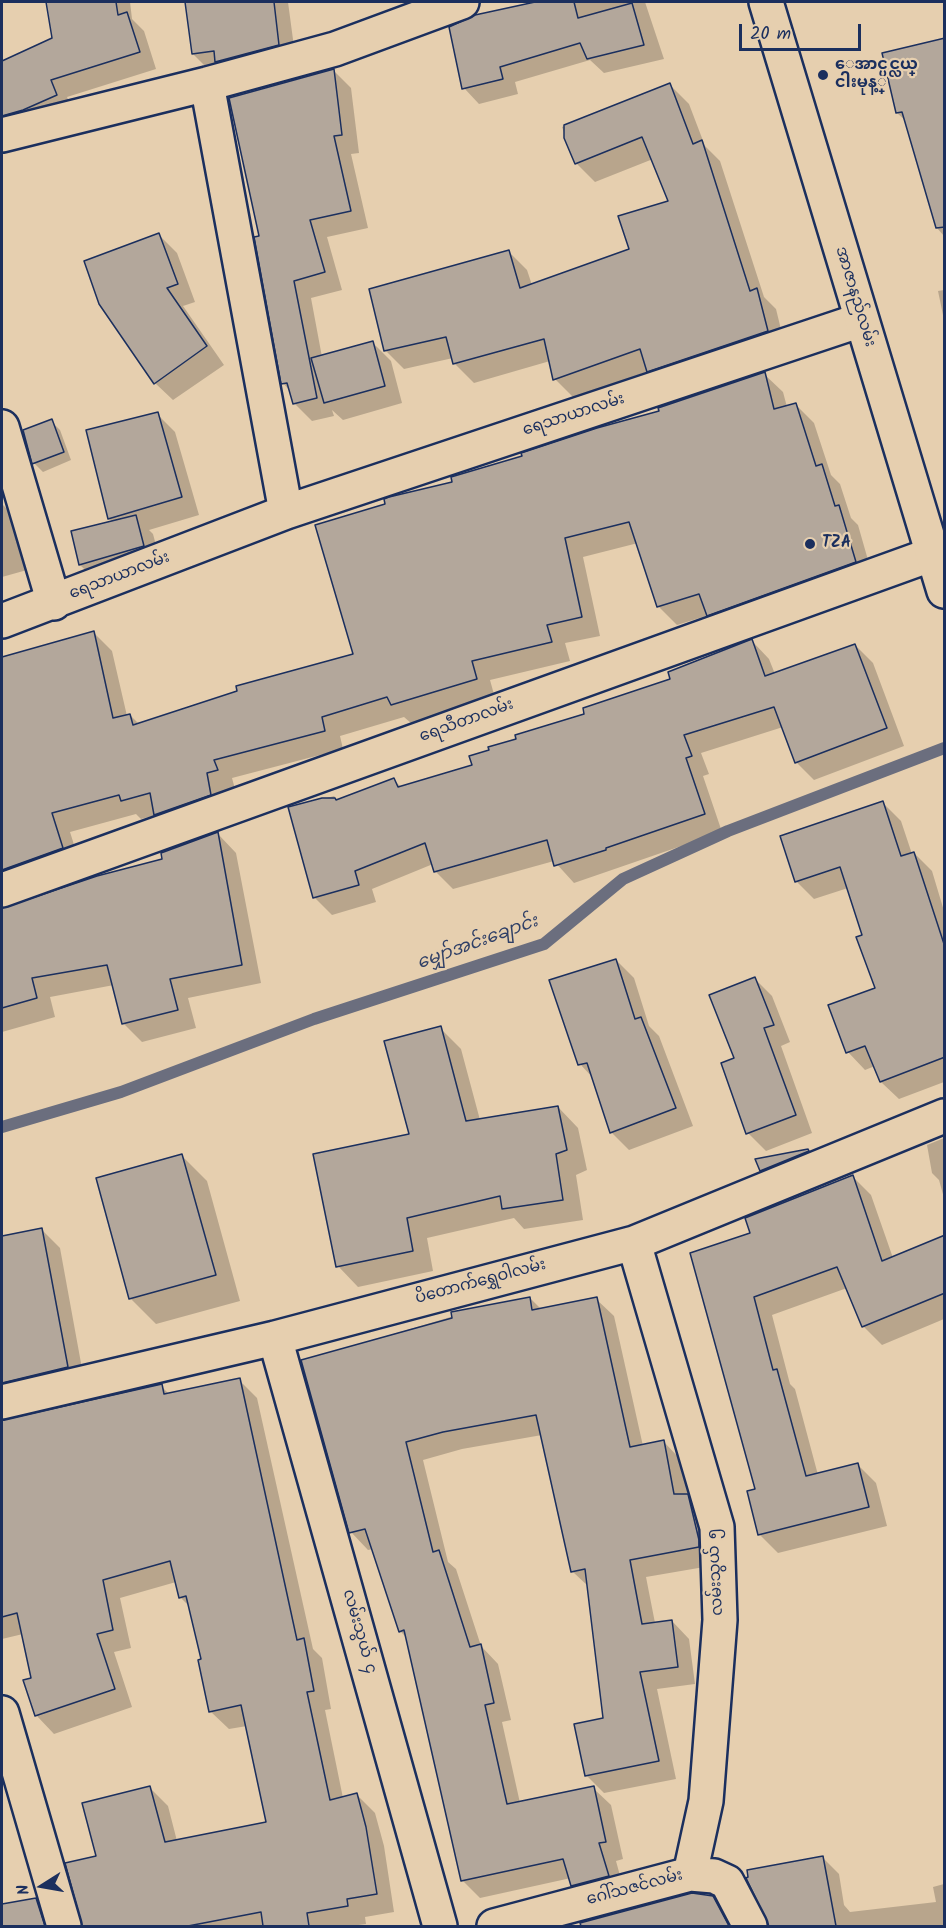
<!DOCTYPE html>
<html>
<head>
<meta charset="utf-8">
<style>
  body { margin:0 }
  #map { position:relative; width:946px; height:1928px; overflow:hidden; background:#e6cfaf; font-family:Kalam,sans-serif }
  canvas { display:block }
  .frame { position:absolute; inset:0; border:3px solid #1b2f5e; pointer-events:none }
  .north { position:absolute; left:12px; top:1856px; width:60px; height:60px; -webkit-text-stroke:4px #e6cfaf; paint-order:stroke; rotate:259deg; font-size:16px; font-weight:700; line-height:24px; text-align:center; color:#1b2f5e }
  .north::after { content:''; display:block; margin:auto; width:21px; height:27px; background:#1b2f5e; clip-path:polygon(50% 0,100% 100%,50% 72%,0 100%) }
  .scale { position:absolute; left:739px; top:24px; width:122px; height:27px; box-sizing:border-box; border:3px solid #1b2f5e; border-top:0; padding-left:8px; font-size:18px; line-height:21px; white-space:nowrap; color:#1b2f5e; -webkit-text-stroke:4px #e6cfaf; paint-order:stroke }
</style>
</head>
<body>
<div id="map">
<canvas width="946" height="1928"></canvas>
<div class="frame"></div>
<div class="north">N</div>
<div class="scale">20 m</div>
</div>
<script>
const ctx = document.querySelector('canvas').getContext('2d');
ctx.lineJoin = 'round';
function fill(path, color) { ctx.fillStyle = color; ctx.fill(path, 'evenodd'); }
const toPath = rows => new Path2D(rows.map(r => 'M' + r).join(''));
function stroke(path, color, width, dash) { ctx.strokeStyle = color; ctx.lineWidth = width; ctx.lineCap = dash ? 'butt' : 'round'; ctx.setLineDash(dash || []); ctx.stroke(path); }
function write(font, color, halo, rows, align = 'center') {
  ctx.font = font + ' Kalam,"Noto Sans Myanmar",sans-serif'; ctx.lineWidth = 4.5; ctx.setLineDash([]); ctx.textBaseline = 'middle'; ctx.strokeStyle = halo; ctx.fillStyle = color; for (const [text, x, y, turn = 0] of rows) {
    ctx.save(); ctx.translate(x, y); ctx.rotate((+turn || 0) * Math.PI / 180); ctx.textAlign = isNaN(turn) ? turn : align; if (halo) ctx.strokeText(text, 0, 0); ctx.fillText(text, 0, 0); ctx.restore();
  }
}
fill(toPath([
  [48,2,130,2,132,19,144,31,156,69,67,97,74,112,2,144,2,63,54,39],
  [187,2,288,2,296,62,211,72,193,54],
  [533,2,645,2,664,59,604,73,590,60,515,82,518,94,479,104,464,88],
  [944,40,944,236,937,228,906,121,897,113],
  [333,70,351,88,359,153,351,154,368,228,327,237,342,290,311,298,322,357,373,343,391,361,402,403,343,420,332,410,334,416,312,421,294,403,290,391,283,383,261,237],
  [670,85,689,104,705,146,720,161,764,297,776,309,786,350,668,390,649,371,574,398,555,379,550,361,474,383,455,364,453,358,404,369,385,350,508,251,527,270,532,285,631,250,670,202,653,159,595,182,576,163,562,127],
  [159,235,177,253,195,302,183,306,224,365,173,400,155,383],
  [944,290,944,320,938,291],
  [764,374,783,392,787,407,795,404,814,423,831,475,840,484,851,518,858,525,874,581,727,634,709,615,677,625,658,606,638,543,583,557,600,636,565,643,570,661,490,680,495,698,411,723,404,717,340,736,343,749,232,778,235,789,174,833,156,815,141,819,136,814,70,832,81,867,6,897,2,907,2,910,164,860,218,834,236,853,261,983,188,998,196,1028,142,1042,123,1023,114,985,50,997,55,1017,2,1032,2,659,94,633,112,651,127,716,130,715,139,724,355,655,454,483],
  [157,414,175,432,199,515,149,530,153,534,161,564,98,582,80,565,113,522,109,519],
  [51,421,60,430,71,460,43,472,34,463],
  [2,504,10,512,27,570,2,577],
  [752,641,769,659,775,674,855,645,873,663,904,746,814,780,796,762,783,727,701,753,709,774,703,776,722,832,574,883,554,861,453,889,435,871,433,864,372,889,376,902,332,915,314,897,290,808,334,796,339,801,394,780,401,787,474,766,518,740,672,680],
  [883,803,901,821,912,854,914,853,932,871,944,911,944,1082,899,1099,881,1082,875,1066,865,1070,848,1052,876,989,864,936,848,888,814,899,796,881],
  [616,960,634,978,649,1026,659,1036,693,1126,629,1150,611,1132,593,1078,580,1064],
  [754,978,772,996,790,1042,781,1046,812,1133,766,1151,748,1133,736,1059],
  [440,1028,461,1049,480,1120,558,1107,578,1128,587,1170,576,1175,583,1220,524,1229,514,1218,427,1238,433,1271,358,1287,338,1266,411,1135],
  [944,1138,944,1198,939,1180,932,1173,927,1145],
  [182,1156,207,1181,240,1301,156,1324,131,1299,98,1179],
  [853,1177,871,1195,893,1258,944,1237,944,1319,882,1345,863,1326,847,1288,772,1315,790,1384,795,1389,818,1475,858,1465,876,1483,887,1526,778,1553,759,1534,752,1234],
  [42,1230,60,1248,85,1385,49,1393,31,1376,11,1375,2,1365,2,1242],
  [530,1298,541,1309,596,1299,614,1316,643,1446,664,1442,681,1460,688,1495,704,1511,716,1565,646,1577,655,1623,672,1621,689,1639,695,1684,657,1689,676,1779,604,1793,586,1775,605,1719,589,1587,573,1572,542,1435,462,1449,423,1460,448,1562,456,1569,481,1646,498,1664,511,1720,502,1722,520,1803,593,1788,611,1805,623,1859,616,1861,625,1894,590,1903,573,1885,571,1878,480,1898,462,1880,407,1638,400,1631,373,1549,368,1550,351,1532,303,1361,494,1304],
  [239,1380,257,1398,313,1649,322,1658,331,1709,325,1710,343,1798,357,1795,375,1813,384,1846,394,1912,365,1917,366,1924,351,1926,83,1926,67,1864,98,1858,149,1787,168,1806,177,1841,268,1823,247,1726,229,1729,210,1711,203,1660,190,1607,180,1597,176,1582,120,1598,131,1648,114,1652,132,1707,54,1734,36,1715,33,1679,23,1634,2,1639,2,1423,161,1386,170,1395],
  [823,1858,839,1874,844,1905,850,1912,936,1902,933,1887,944,1884,944,1926,770,1926,748,1879],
  [713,1898,729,1914,736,1926,582,1926,582,1924],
  [36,1900,54,1918,57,1926,2,1926,2,1906]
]), '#0003');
stroke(toPath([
  [2,1127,121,1092,314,1019,544,944,623,879,728,831,944,748]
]), '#6b6e7e', 12);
const building = toPath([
  [46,2,116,2,118,15,127,12,140,52,51,80,57,95,23,110,2,116,2,61,52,38,46,2],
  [185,2,274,2,279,45,215,62,214,51,192,54,185,2],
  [535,2,574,2,578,18,632,3,644,45,587,59,580,43,500,67,503,79,462,89,449,27,475,15,535,2],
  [945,38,945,227,936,228,902,112,896,113,882,53,945,38],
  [334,69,342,135,334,136,351,211,310,220,325,272,294,281,317,398,293,404,287,383,281,384,254,237,259,236,229,98,334,69],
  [670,83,693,144,702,140,750,291,757,288,768,331,647,372,640,349,553,380,544,339,453,364,446,337,384,351,369,289,509,250,520,288,629,249,618,216,668,201,642,137,575,164,564,138,564,125,670,83],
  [159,233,178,284,167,288,207,346,154,384,99,304,84,261,159,233],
  [373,341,385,386,324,403,311,358,373,341],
  [765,372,774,409,796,403,816,466,822,464,835,506,839,505,856,562,707,616,699,594,657,607,629,522,565,538,582,617,547,625,552,642,472,661,477,679,391,705,387,697,322,717,325,731,214,760,218,770,207,773,211,795,154,815,150,793,121,801,119,795,52,813,63,848,2,870,2,657,94,631,113,718,130,714,133,725,237,691,236,686,353,654,315,525,385,504,384,499,389,497,452,482,451,477,522,456,521,453,597,428,659,411,658,408,765,372],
  [158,412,182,497,108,519,86,430,158,412],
  [52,419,64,452,32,464,23,430,52,419],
  [136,515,144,546,79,565,71,531,136,515],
  [752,639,765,676,855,644,887,728,795,763,774,707,684,735,692,756,686,758,705,814,606,848,606,850,554,866,547,840,434,872,425,843,355,871,359,885,313,898,288,807,322,798,335,798,336,800,394,778,398,787,472,765,469,756,489,750,488,747,516,739,515,735,584,714,583,708,670,679,668,672,752,639],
  [883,801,901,856,914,852,945,947,945,1057,880,1082,865,1046,846,1053,828,1005,875,988,856,937,862,935,840,867,795,882,780,836,883,801],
  [218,832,242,965,170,979,178,1010,122,1024,107,965,32,978,37,998,2,1008,2,908,97,876,162,859,161,853,218,832],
  [616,959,635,1019,641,1017,676,1108,610,1133,587,1063,578,1065,549,980,616,959],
  [755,977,774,1025,764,1028,796,1115,746,1134,721,1063,734,1058,709,995,755,977],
  [441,1026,466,1121,558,1106,567,1150,556,1154,563,1200,502,1209,500,1196,407,1218,413,1251,336,1267,313,1154,409,1134,384,1041,441,1026],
  [808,1149,809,1151,760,1171,755,1159,808,1149],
  [182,1154,216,1275,129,1299,96,1178,182,1154],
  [853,1175,882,1261,945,1235,945,1293,862,1327,837,1267,754,1297,773,1370,777,1369,806,1476,858,1463,869,1507,758,1535,747,1491,755,1489,690,1253,750,1233,745,1218,853,1175],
  [42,1228,68,1367,2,1383,2,1236,42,1228],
  [530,1297,532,1310,597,1297,630,1447,664,1440,674,1494,688,1494,699,1540,699,1547,630,1560,642,1624,672,1620,678,1667,640,1672,659,1761,585,1776,574,1724,603,1718,585,1569,571,1572,536,1415,443,1432,406,1442,433,1552,439,1550,470,1647,481,1644,494,1703,485,1705,507,1804,594,1786,606,1842,599,1843,609,1876,571,1886,563,1859,461,1881,404,1630,399,1632,365,1529,349,1533,301,1360,452,1318,451,1312,530,1297],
  [240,1378,297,1640,304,1638,314,1691,307,1692,330,1800,357,1793,366,1827,377,1894,347,1899,348,1906,307,1913,309,1926,263,1926,261,1912,188,1926,82,1926,65,1863,96,1856,82,1803,150,1786,165,1842,266,1822,241,1705,209,1712,198,1660,201,1659,186,1596,179,1598,170,1561,103,1580,113,1630,97,1634,115,1689,35,1716,23,1680,31,1678,17,1613,2,1617,2,1420,162,1384,164,1394,240,1378],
  [823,1856,836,1926,769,1926,746,1878,748,1877,747,1870,823,1856],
  [692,1893,713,1896,729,1926,581,1926,580,1923,692,1893],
  [36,1898,45,1926,2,1926,2,1904,36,1898]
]);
fill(building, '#b3a79b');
stroke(building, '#1b2f5e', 1.5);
const street = toPath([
  [207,84,286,512],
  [2,135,207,84,335,49,462,2],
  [2,427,54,603],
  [2,621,286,512,861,320],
  [2,890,933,554],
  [634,1243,717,1527,720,1620,706,1801,690,1874],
  [275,1338,440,1926],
  [2,1402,275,1338,634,1243,944,1116],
  [2,1713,64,1926],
  [494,1926,690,1874,714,1876,727,1882,750,1926]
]);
const secondary = toPath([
  [766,2,944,591]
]);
stroke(street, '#1b2f5e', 38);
stroke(secondary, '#1b2f5e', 38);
stroke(street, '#e6cfaf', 33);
stroke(secondary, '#e6cfaf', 33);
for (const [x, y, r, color] of [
  [823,75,6,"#1b2f5e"],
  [810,544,6,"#1b2f5e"]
]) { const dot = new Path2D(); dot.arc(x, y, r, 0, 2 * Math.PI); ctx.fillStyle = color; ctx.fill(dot); stroke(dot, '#e6cfaf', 2); }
write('bold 16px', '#1b2f5e', '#e6cfaf', [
  ["ေအာင္ပင္လယ္",835,66],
  ["ငါးမုန့္",835,84],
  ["TZA",822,544]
], 'left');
write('16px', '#1b2f5e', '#e6cfaf', [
  ["အာဇာနည်လမ်း",854,297,73],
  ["ရေသာယာလမ်း",574,416,-18],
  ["ရေသာယာလမ်း",120,577,-21],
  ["ရေသီတာလမ်း",467,722,-20],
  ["ပိတောက်ရွှေဝါလမ်း",481,1283,-15],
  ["လမ်းသွယ် ၅",717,1572,-93],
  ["လမ်းသွယ် ၄",358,1632,74],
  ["ဂေါ်သဇင်လမ်း",635,1889,-15]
]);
write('italic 18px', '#2f3f66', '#e6cfaf', [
  ["မျှော်အင်းချောင်း",478,944,-20]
]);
</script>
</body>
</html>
